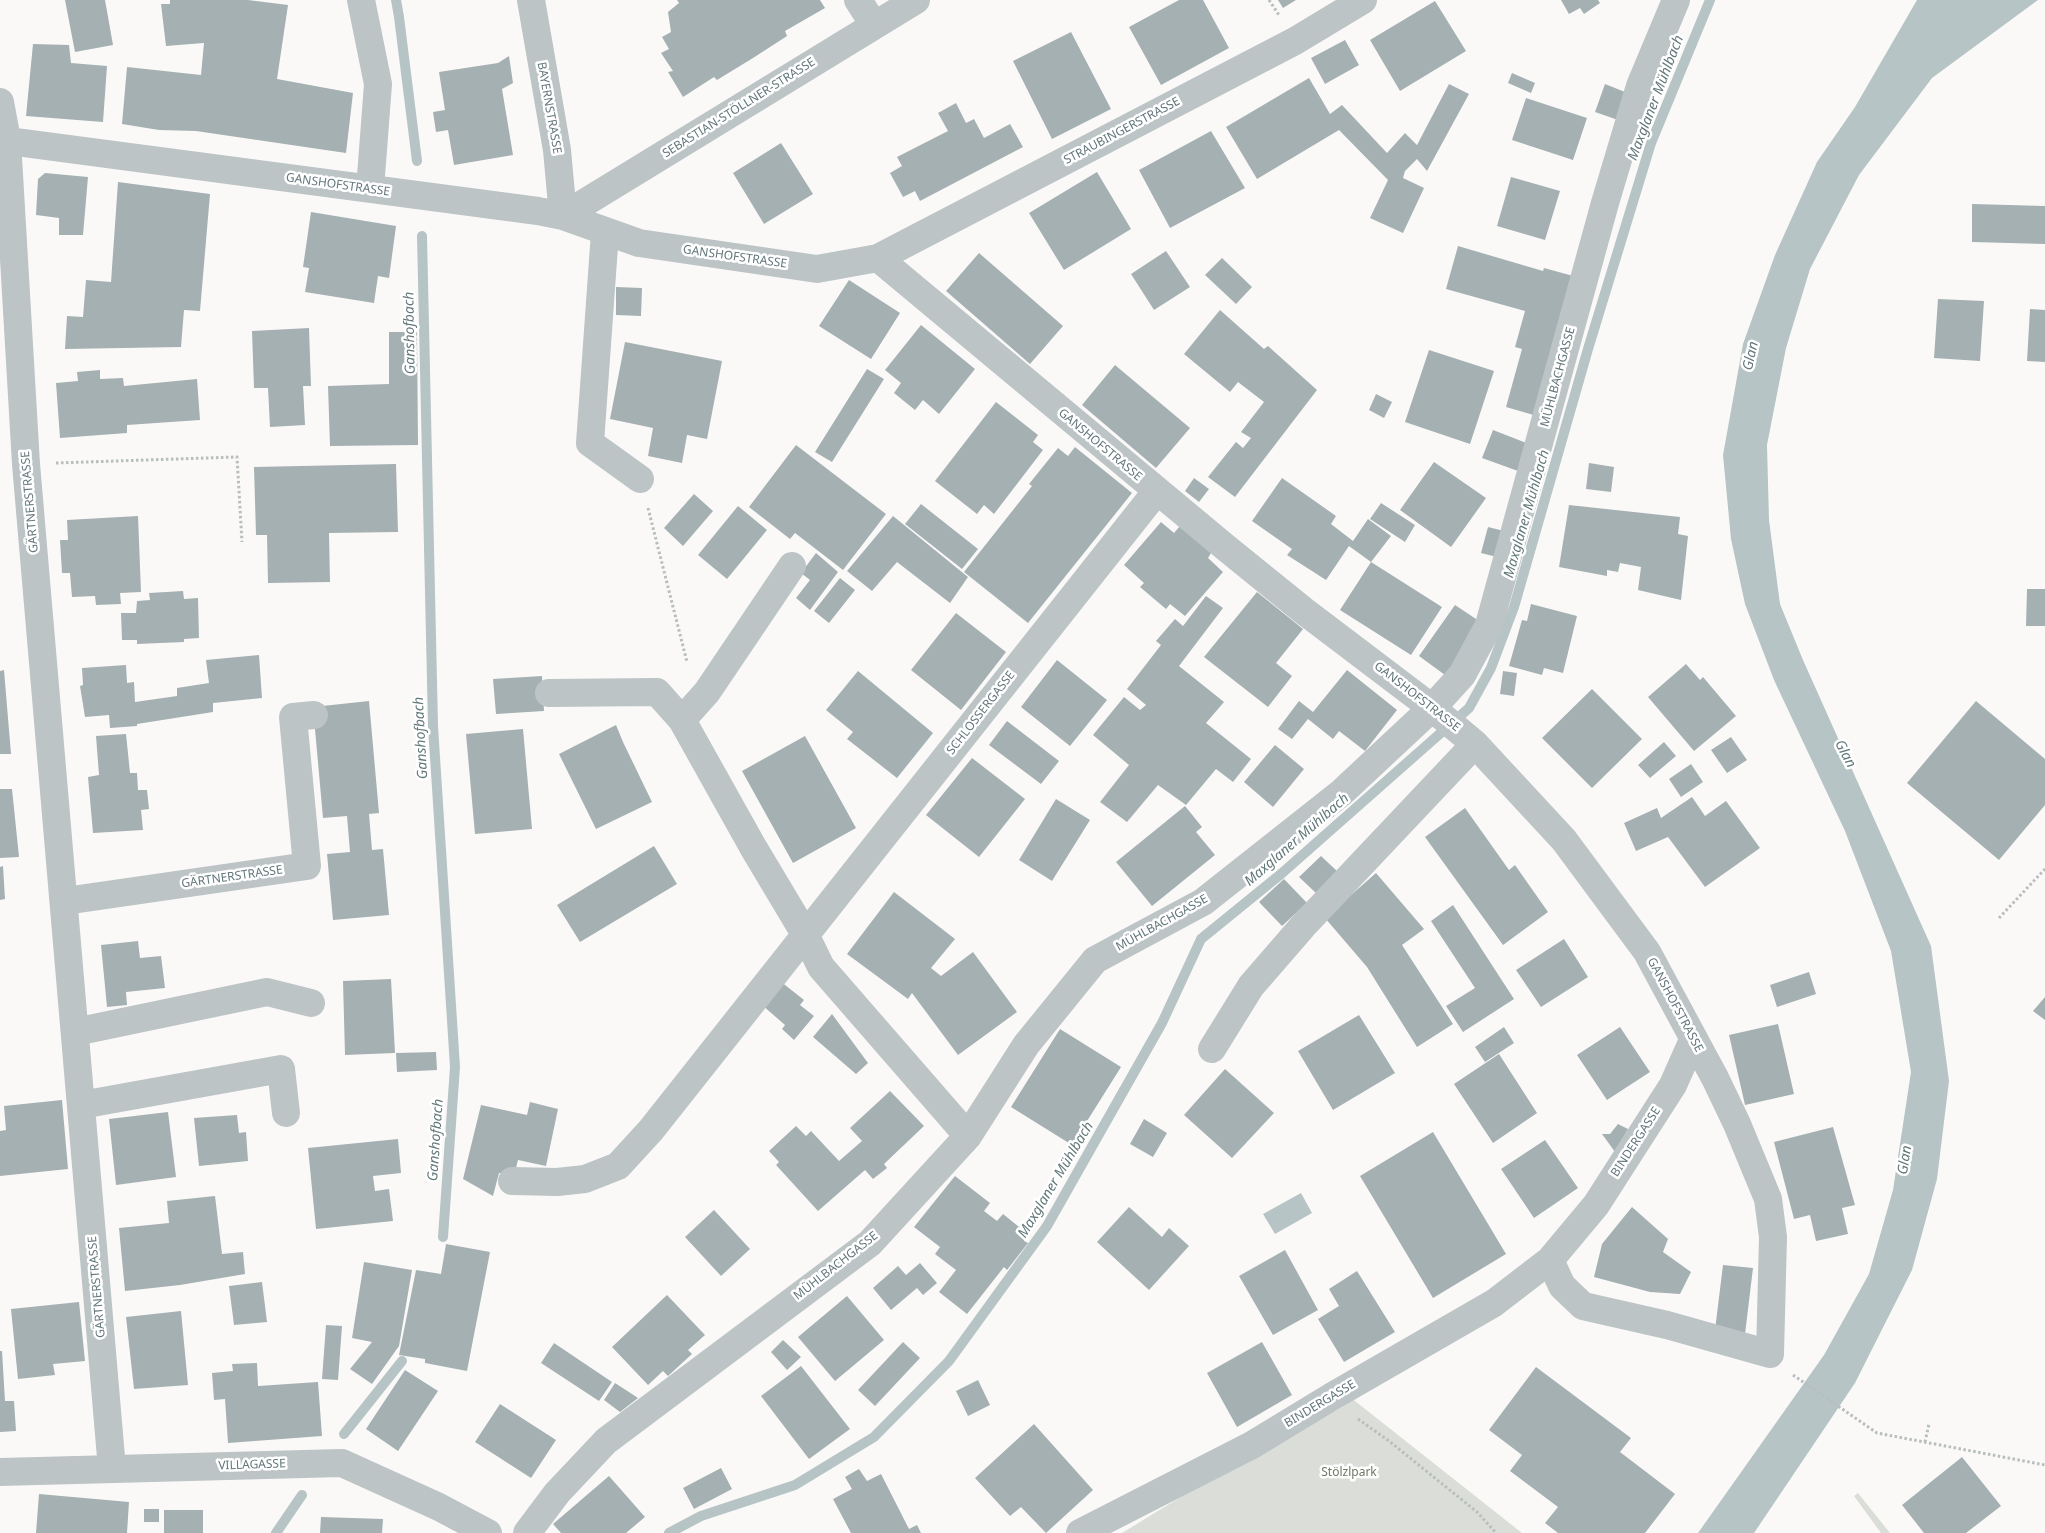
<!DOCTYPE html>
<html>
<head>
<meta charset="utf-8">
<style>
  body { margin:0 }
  canvas { display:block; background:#faf9f8 }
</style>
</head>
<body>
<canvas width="2045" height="1533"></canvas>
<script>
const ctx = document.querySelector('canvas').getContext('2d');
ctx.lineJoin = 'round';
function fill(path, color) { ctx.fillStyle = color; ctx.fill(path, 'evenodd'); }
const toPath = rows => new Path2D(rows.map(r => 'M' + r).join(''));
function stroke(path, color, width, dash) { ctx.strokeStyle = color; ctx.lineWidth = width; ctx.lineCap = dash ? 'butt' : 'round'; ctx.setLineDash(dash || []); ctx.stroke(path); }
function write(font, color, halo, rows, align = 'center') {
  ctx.font = font + ' "Noto Sans",sans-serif'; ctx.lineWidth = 5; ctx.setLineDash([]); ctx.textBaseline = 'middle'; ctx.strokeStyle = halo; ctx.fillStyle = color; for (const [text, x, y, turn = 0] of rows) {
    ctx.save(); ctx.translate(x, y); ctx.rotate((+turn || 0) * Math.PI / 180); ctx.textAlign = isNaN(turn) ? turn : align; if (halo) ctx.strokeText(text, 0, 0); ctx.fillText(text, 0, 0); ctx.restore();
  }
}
fill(toPath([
  [1350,1397,1522,1533,1122,1533,1236,1463,1342,1407],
  [1858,1493,1890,1533,1881,1533,1854,1496]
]), '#dbded8');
fill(toPath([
  [1917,0,2038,0,1932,78,1859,175,1810,269,1786,348,1767,445,1769,520,1780,604,1803,660,1931,946,1949,1081,1937,1179,1912,1270,1855,1383,1754,1533,1698,1533,1824,1355,1869,1274,1893,1190,1911,1072,1891,951,1845,831,1774,680,1745,604,1731,539,1723,455,1743,344,1775,255,1817,162,1855,107],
  [1301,1193,1312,1213,1275,1234,1263,1214]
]), '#b7c4c5');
stroke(toPath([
  [396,0,399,17,417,161],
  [422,236,433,726,455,1067,443,1237],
  [344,1434,402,1361],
  [276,1533,302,1495],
  [669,1533,701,1516,795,1485,874,1437,949,1361,1047,1226,1162,1023,1201,939,1281,874,1469,708,1491,668,1514,607,1588,349,1651,143,1710,0]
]), '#b7c4c5', 10);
fill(toPath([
  [65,0,105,0,113,45,75,52],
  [170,0,248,0,288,5,277,79,353,93,346,153,196,131,159,130,122,124,127,67,201,75,204,43,166,46,161,4,170,4],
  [677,0,820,0,825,8,785,31,787,36,753,58,717,80,714,77,683,97,668,72,673,71,661,53,669,49,662,37,671,32,668,12,679,3],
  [1179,0,1203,0,1229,48,1161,85,1129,27],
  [1278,0,1296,0,1283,8],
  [1561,0,1598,0,1600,3,1584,14,1580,8,1569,14],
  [1435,1,1466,51,1400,91,1370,40],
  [1071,32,1111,109,1052,139,1013,61],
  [1345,40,1359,65,1325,84,1311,58],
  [33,44,69,45,71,63,107,66,103,122,26,116],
  [509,56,513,83,502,89,513,155,454,165,448,130,436,132,433,112,445,110,439,72,498,63],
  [1512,73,1535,83,1531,93,1508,83],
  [1309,78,1330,114,1342,105,1387,153,1405,133,1417,145,1449,84,1469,94,1427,171,1417,159,1405,171,1403,178,1424,188,1403,233,1370,218,1388,180,1339,130,1257,179,1226,127],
  [1605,84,1630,94,1621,121,1595,112],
  [1526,98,1587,118,1573,160,1512,140],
  [956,103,966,123,974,119,984,138,1010,124,1023,147,920,201,915,191,903,197,890,173,902,166,897,157,948,131,938,113],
  [1211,131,1245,188,1170,228,1139,170],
  [781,143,813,194,764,224,733,173],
  [1097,172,1131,229,1064,270,1029,213],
  [45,173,88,177,83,235,59,235,59,218,36,215,38,179],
  [1511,177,1560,191,1545,240,1497,226],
  [118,182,210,194,200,311,184,310,181,347,65,349,67,316,83,317,86,280,111,282],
  [1972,204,2045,206,2045,244,1972,242],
  [311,212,396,226,389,278,378,276,374,303,305,292,309,268,303,267],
  [1458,246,1543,271,1544,268,1577,277,1537,416,1506,407,1522,349,1515,347,1525,311,1446,289],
  [1166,251,1190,287,1154,310,1131,274],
  [979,253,1063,326,1030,364,946,291],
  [1222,258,1252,287,1236,304,1205,275],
  [849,280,900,313,871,359,819,326],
  [616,287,642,288,641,316,616,315],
  [1938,299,1984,301,1980,361,1934,358],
  [2030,309,2045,310,2045,362,2027,361],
  [1220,310,1264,349,1268,346,1317,390,1235,497,1208,477,1236,442,1243,448,1251,438,1241,432,1264,402,1238,382,1230,392,1184,354],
  [921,325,975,369,939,414,923,400,915,410,894,393,901,383,885,370],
  [309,328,311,386,303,386,305,425,270,427,268,388,254,388,252,331],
  [389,332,417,332,418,445,330,446,328,386,389,384],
  [625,342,722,361,707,439,687,435,682,463,648,456,653,428,610,419],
  [1429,350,1494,371,1470,444,1405,422],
  [1115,365,1190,428,1156,468,1082,405],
  [867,369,884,379,832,462,815,452],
  [100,370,100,379,123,378,124,386,197,379,200,420,127,425,127,433,60,438,56,383,78,381,77,372],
  [1376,394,1392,402,1384,418,1369,410],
  [996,402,1038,435,1033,442,1043,450,994,514,984,505,977,514,935,481],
  [1493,430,1529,444,1518,471,1482,458],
  [796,445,886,514,843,570,795,533,790,539,749,507],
  [1075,447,1132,493,1028,623,964,572,1032,486,1029,484,1058,448,1068,456],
  [1434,462,1486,498,1451,547,1400,510],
  [1589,463,1614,467,1611,492,1586,489],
  [396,464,398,532,329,533,330,582,268,583,267,535,256,535,254,467],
  [1194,478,1209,489,1199,502,1185,491],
  [1282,478,1336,516,1331,524,1353,541,1368,519,1391,536,1371,562,1349,546,1326,580,1287,555,1292,549,1252,521],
  [694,494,713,511,683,546,664,528],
  [1381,503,1415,525,1405,542,1370,519],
  [921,504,978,549,962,569,905,524],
  [1569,505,1680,517,1678,534,1688,536,1681,600,1638,590,1641,567,1620,563,1618,572,1607,570,1607,576,1559,567],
  [738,506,767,530,727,579,698,555],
  [138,516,141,592,120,593,121,604,96,605,95,596,72,597,70,573,62,573,60,540,68,540,67,520],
  [893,516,968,577,950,603,897,562,872,591,847,571],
  [1161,522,1174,533,1180,526,1211,553,1208,558,1223,572,1185,616,1170,604,1166,609,1140,587,1144,583,1124,565],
  [1488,527,1504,531,1497,557,1481,553],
  [816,553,838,572,810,610,796,598,810,580,801,573],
  [1371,562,1442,607,1411,655,1340,610],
  [840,578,855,590,829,623,814,611],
  [2027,589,2045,589,2045,626,2026,626],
  [183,591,184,599,198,598,199,638,184,639,184,642,137,644,137,640,122,640,121,613,136,613,137,601,150,600,149,593],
  [1257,592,1303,629,1276,663,1292,676,1268,707,1204,657],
  [1206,596,1223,608,1179,666,1224,702,1206,723,1251,759,1233,782,1216,769,1186,805,1158,785,1127,822,1100,802,1129,765,1093,735,1124,697,1140,710,1146,705,1127,689,1161,645,1156,641,1175,619,1183,626],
  [1531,604,1577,616,1563,673,1544,668,1542,675,1509,666,1522,620,1527,621],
  [1455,605,1482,623,1445,675,1419,656],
  [956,613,1006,652,961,710,911,670],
  [259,655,262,698,213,703,213,712,137,724,137,726,110,728,109,715,85,717,80,686,83,685,82,668,126,665,127,683,134,682,135,702,177,696,177,688,209,683,206,660],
  [1057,660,1107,700,1070,746,1021,707],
  [1686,664,1700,680,1703,677,1736,716,1694,751,1648,697],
  [4,670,11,754,0,754,0,671],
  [1347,670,1397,710,1365,751,1339,731,1333,739,1308,719,1292,739,1278,729,1299,701,1313,712],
  [858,671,933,733,897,778,847,739,853,732,826,710],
  [1503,671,1517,673,1514,696,1500,694],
  [542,676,544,711,496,714,493,679],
  [1592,689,1642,739,1592,788,1542,738],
  [369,701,379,813,369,814,372,850,383,849,389,915,333,920,327,854,350,852,347,816,323,818,313,707],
  [1976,701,2045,759,2045,805,1999,860,1907,783],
  [1007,721,1059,761,1041,784,989,745],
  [616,725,623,742,652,802,596,829,559,754],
  [523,729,532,829,475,834,466,734],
  [126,734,130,773,137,773,138,790,147,790,149,809,141,810,143,830,93,833,88,777,99,775,96,736],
  [805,736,856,828,793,863,742,771],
  [1731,737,1747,760,1727,773,1711,750],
  [1664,742,1676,756,1650,778,1638,765],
  [1275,745,1304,769,1273,807,1244,782],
  [972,758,1025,799,979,857,926,815],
  [1691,764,1703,782,1681,797,1669,779],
  [0,789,12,789,19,857,0,858],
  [1692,797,1705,816,1726,801,1760,848,1705,887,1668,837,1636,851,1624,823,1657,808,1661,818],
  [1056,799,1090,820,1052,881,1019,860],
  [1185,806,1202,827,1196,832,1215,855,1152,906,1116,862],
  [1465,808,1509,870,1515,865,1548,912,1503,945,1425,837],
  [654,846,677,884,580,942,557,905],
  [1321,856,1338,872,1317,894,1299,877],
  [3,866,5,899,0,900,0,867],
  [1376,873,1424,929,1402,945,1453,1024,1417,1047,1367,967,1325,918],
  [1284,879,1307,903,1282,926,1259,902],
  [894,892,955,939,931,968,941,976,973,952,1017,1012,958,1055,912,993,908,999,847,954],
  [1453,905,1514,999,1463,1032,1446,1006,1475,988,1431,921],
  [1564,939,1588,977,1541,1007,1516,970],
  [138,941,140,958,161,956,165,988,126,992,127,1005,107,1007,101,945],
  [1809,972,1816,994,1777,1007,1770,985],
  [391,979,395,1053,345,1055,343,981],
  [780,981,804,1000,800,1005,814,1016,794,1040,782,1029,785,1025,762,1005],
  [2045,997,2045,1020,2033,1011],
  [832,1014,868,1063,856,1074,813,1037],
  [1359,1015,1395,1073,1333,1110,1298,1051],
  [1778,1024,1794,1094,1745,1105,1729,1035],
  [1504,1027,1514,1043,1485,1062,1475,1047],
  [1620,1027,1650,1072,1607,1100,1577,1055],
  [1060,1029,1121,1067,1072,1145,1011,1107],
  [436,1052,437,1070,397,1072,396,1053],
  [1499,1054,1537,1113,1493,1143,1454,1084],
  [1225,1069,1274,1113,1232,1158,1184,1115],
  [890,1091,924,1126,884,1164,887,1168,873,1179,865,1170,818,1211,776,1165,779,1162,769,1151,796,1126,806,1136,811,1131,839,1161,862,1141,850,1128],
  [62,1100,68,1169,0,1176,0,1131,6,1130,4,1106],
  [530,1102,558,1109,546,1166,518,1160,514,1176,499,1173,493,1196,463,1179,481,1105,527,1115],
  [168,1112,176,1177,116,1185,109,1119],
  [237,1115,239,1133,246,1132,248,1161,199,1166,194,1118],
  [1144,1119,1167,1133,1153,1157,1130,1144],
  [1618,1124,1628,1129,1615,1152,1602,1134,1610,1134],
  [1833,1127,1855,1205,1842,1208,1848,1234,1816,1241,1810,1215,1794,1219,1774,1142],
  [1433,1132,1506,1254,1433,1298,1360,1176],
  [398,1139,401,1173,373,1176,375,1191,389,1189,393,1221,316,1229,308,1148],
  [1545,1140,1578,1188,1534,1218,1501,1169],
  [955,1176,990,1203,984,1211,997,1221,1003,1214,1029,1235,1024,1241,1028,1243,1007,1270,1004,1267,967,1314,939,1292,956,1270,935,1254,940,1247,914,1227],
  [215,1196,222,1254,243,1252,245,1274,180,1285,125,1291,119,1228,169,1223,167,1201],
  [1129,1207,1162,1237,1169,1228,1189,1246,1149,1290,1097,1242],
  [1632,1207,1668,1239,1663,1252,1691,1272,1680,1294,1650,1292,1594,1277,1602,1244],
  [714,1210,750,1249,721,1276,685,1237],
  [446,1244,490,1252,467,1371,425,1363,425,1359,399,1355,416,1270,441,1274],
  [1285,1250,1318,1310,1273,1335,1239,1276],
  [364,1262,412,1270,399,1346,372,1384,350,1369,372,1342,352,1338],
  [920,1263,937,1283,923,1295,917,1288,891,1310,873,1288,898,1266,906,1275],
  [1723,1265,1753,1268,1745,1334,1715,1330],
  [1357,1271,1395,1332,1344,1362,1318,1319,1339,1306,1329,1289],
  [262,1282,267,1322,234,1325,229,1286],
  [667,1295,705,1335,688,1350,692,1354,668,1376,663,1371,648,1385,612,1347],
  [847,1296,884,1340,835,1381,798,1337],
  [79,1302,85,1361,53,1364,55,1375,18,1379,11,1309],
  [181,1311,188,1385,134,1389,126,1317],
  [326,1325,342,1326,338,1380,322,1379],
  [783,1340,801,1357,787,1370,771,1352],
  [903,1342,920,1358,875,1406,858,1390],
  [1262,1342,1292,1395,1237,1427,1207,1373],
  [554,1343,612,1382,599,1401,541,1363],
  [0,1351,2,1351,5,1401,14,1401,16,1431,0,1432],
  [257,1363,258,1386,318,1382,322,1436,228,1443,225,1399,214,1400,212,1373,233,1371,232,1364],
  [801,1366,850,1429,809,1459,761,1396],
  [1536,1367,1631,1438,1620,1452,1675,1494,1645,1533,1558,1533,1545,1523,1558,1507,1510,1471,1522,1455,1489,1430],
  [405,1370,438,1391,398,1451,366,1429],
  [978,1380,990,1405,968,1416,956,1391],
  [615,1383,638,1398,620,1412,604,1400],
  [500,1404,556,1440,531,1478,475,1442],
  [1034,1424,1093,1490,1046,1533,1021,1507,1010,1516,975,1478],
  [1962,1457,2001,1506,1966,1533,1924,1533,1902,1505],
  [721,1468,732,1489,694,1509,683,1488],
  [859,1469,867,1481,881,1474,909,1529,917,1525,921,1533,851,1533,833,1499,852,1489,845,1477],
  [609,1476,645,1517,626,1533,561,1533,553,1524],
  [39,1494,129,1502,127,1533,36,1533],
  [144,1509,159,1509,159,1522,144,1522],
  [164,1510,203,1510,203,1533,164,1533],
  [321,1517,383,1519,382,1533,320,1533]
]), '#a5b0b2');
stroke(toPath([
  [1269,0,1279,15],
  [56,463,237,457,242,542],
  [648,508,687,662],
  [1999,918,2045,869],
  [1793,1375,1877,1433,2045,1465],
  [1358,1419,1389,1441,1477,1512,1496,1533],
  [1925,1442,1929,1424]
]), '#b8bdbe', 3, [2.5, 2.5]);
stroke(toPath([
  [361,0,378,84,370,189],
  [531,0,557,150,563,216],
  [858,0,874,25],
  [0,102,7,140,26,464,112,1469],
  [0,140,538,211,563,216,639,243,817,269,878,258,1295,41,1363,0],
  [563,216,916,0],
  [605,232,590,443,640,479],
  [878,258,1225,547,1304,611,1432,708,1475,744,1564,840,1647,952,1715,1078,1737,1124,1768,1199,1773,1237,1770,1354,1667,1325,1583,1306,1562,1286,1550,1260],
  [549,693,657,692,682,720,753,847,805,934,821,967,968,1136],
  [682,720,707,692,792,566],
  [65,901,307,866,293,717,314,715],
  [75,1032,267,992,311,1003],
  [1212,1049,1251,986,1303,926,1475,744],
  [81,1105,281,1069,286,1113],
  [512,1181,557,1182,585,1179,618,1166,651,1130,1156,492],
  [0,1472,342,1463,439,1507,488,1533],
  [527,1533,557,1493,606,1441,870,1243,968,1136,1026,1045,1095,960,1203,902,1341,793,1432,708,1462,675,1489,625,1605,203,1640,86,1676,0],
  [1080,1533,1252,1445,1331,1397,1494,1303,1550,1260,1596,1205,1673,1085,1693,1040]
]), '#bdc4c5', 28);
write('12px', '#63767a', '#fff', [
  ["BAYERNSTRASSE",549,108,80],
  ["SEBASTIAN-STÖLLNER-STRASSE",739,108,-32],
  ["STRAUBINGERSTRASSE",1122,131,-28],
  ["GANSHOFSTRASSE",338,185,8],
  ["GANSHOFSTRASSE",735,257,8],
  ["MÜHLBACHGASSE",1558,377,-75],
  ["GANSHOFSTRASSE",1100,445,40],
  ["GÄRTNERSTRASSE",30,502,-95],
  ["GANSHOFSTRASSE",1417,697,38],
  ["SCHLOSSERGASSE",981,713,-52],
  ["GÄRTNERSTRASSE",232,877,-8],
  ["MÜHLBACHGASSE",1162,923,-29],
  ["GANSHOFSTRASSE",1675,1005,62],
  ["BINDERGASSE",1636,1142,-57],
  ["MÜHLBACHGASSE",836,1266,-38],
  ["GÄRTNERSTRASSE",97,1287,-95],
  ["BINDERGASSE",1320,1404,-31],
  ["VILLAGASSE",252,1465,-2]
]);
write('12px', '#6e7966', '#fff', [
  ["Stölzlpark",1349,1473]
]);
write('italic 14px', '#637879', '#fff', [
  ["Maxglaner Mühlbach",1656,98,-69],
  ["Ganshofbach",410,333,-91],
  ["Glan",1751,356,-78],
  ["Maxglaner Mühlbach",1527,514,-74],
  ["Ganshofbach",421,738,-93],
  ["Glan",1845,754,62],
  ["Maxglaner Mühlbach",1297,840,-41],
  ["Ganshofbach",436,1140,-86],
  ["Glan",1905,1160,-81],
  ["Maxglaner Mühlbach",1056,1180,-59]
]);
</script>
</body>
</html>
